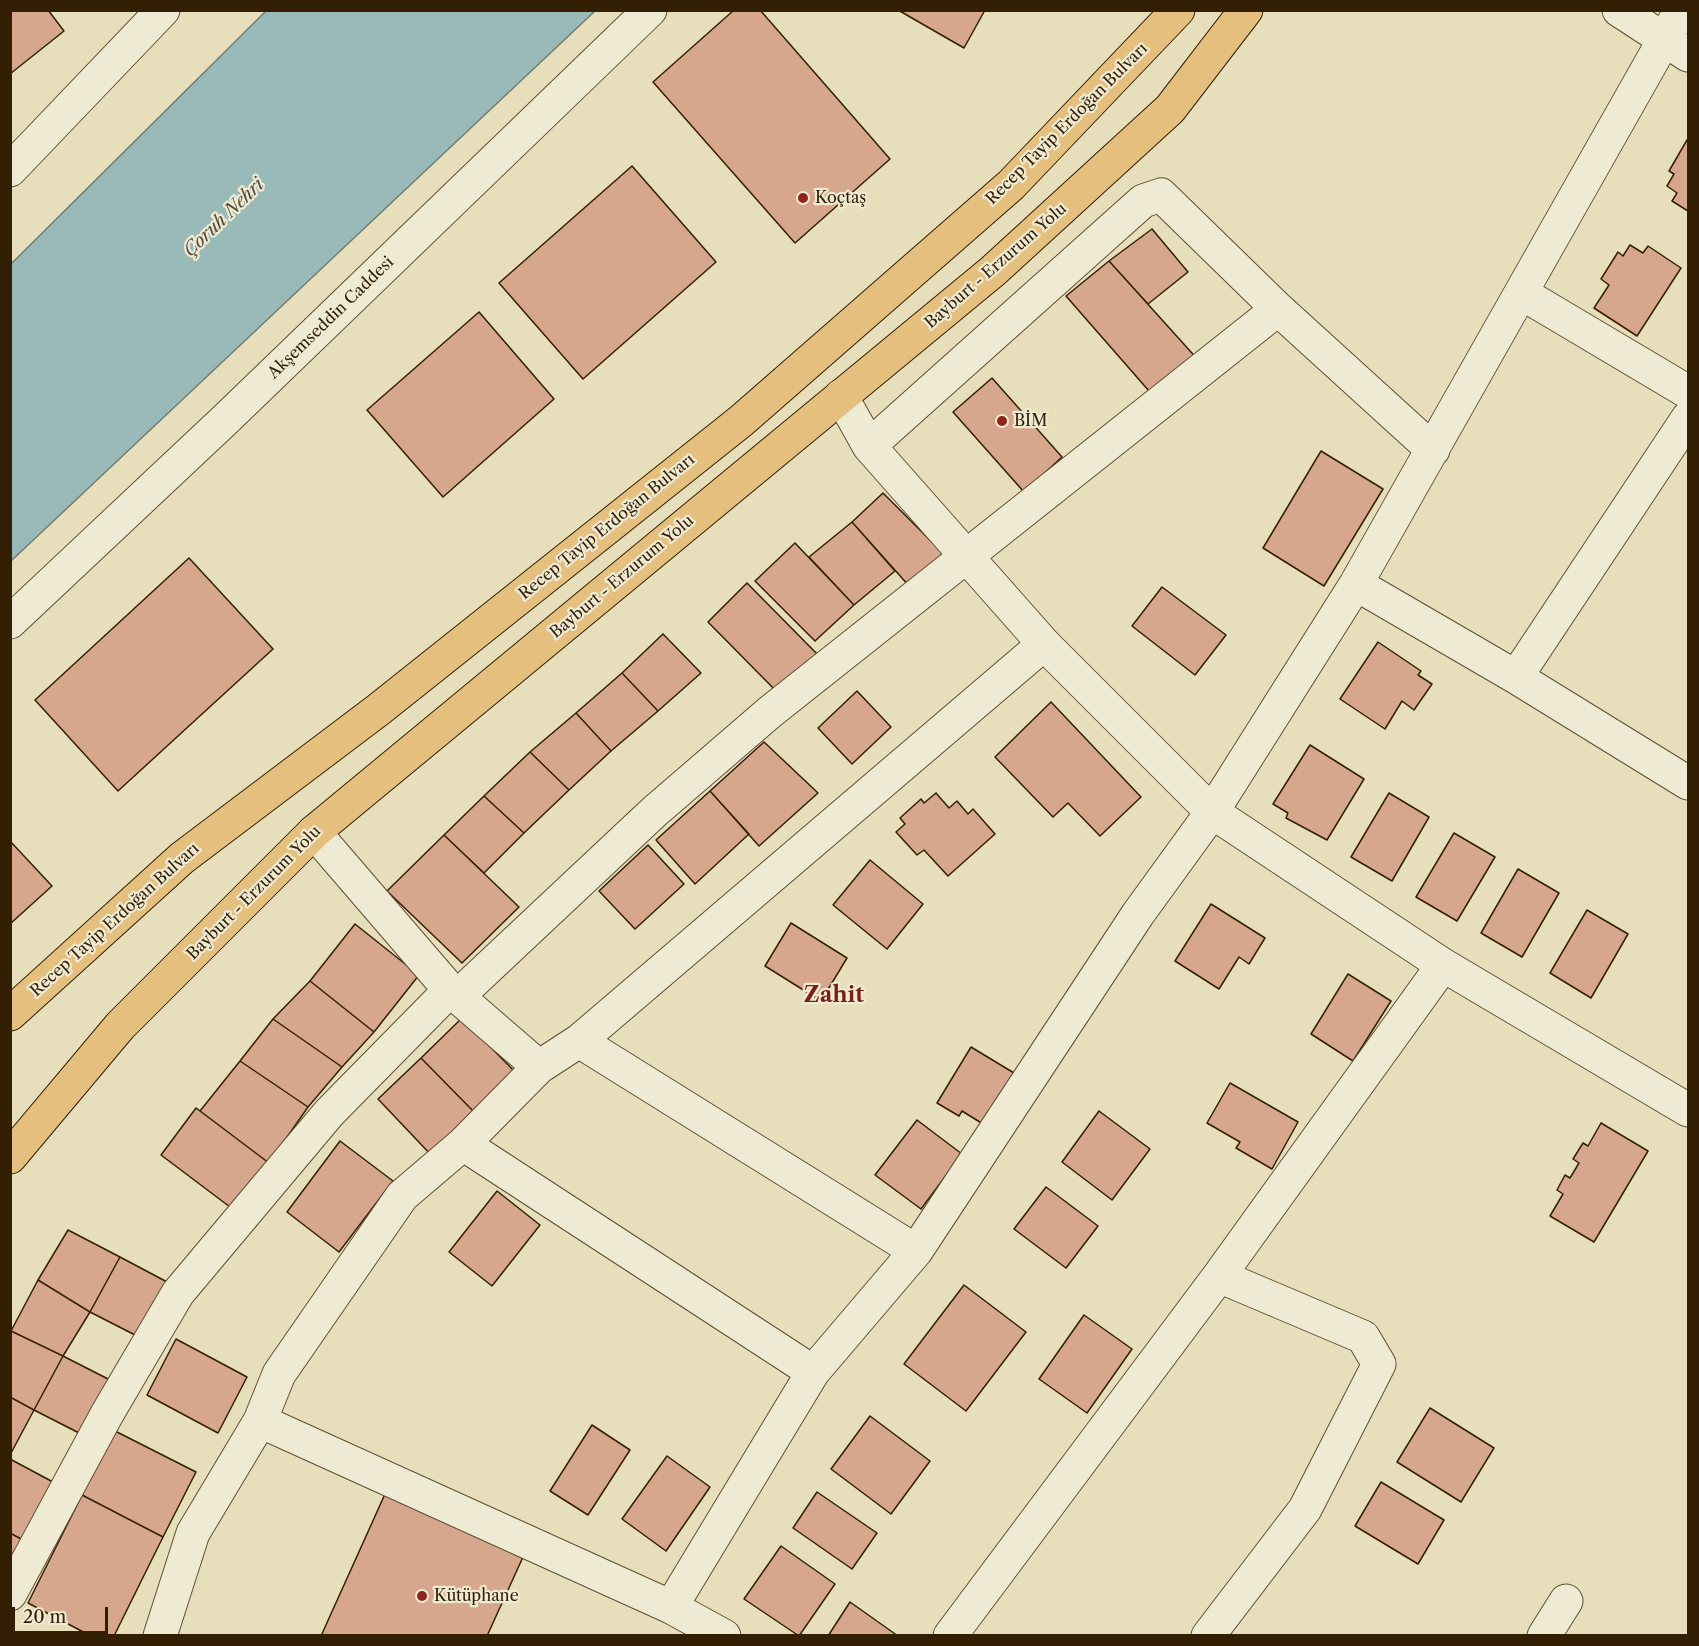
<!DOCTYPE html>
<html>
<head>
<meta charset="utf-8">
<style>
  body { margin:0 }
  #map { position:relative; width:1699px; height:1646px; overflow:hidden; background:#e7debb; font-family:"Libre Caslon Text",serif }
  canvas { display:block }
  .frame { position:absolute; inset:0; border:12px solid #321f04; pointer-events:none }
  .scale { position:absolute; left:12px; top:1607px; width:96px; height:27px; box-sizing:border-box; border:3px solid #321f04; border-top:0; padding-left:8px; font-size:18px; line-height:21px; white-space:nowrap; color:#321f04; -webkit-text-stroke:4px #efead3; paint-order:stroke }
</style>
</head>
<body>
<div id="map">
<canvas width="1699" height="1646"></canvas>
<div class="frame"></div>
<div class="scale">20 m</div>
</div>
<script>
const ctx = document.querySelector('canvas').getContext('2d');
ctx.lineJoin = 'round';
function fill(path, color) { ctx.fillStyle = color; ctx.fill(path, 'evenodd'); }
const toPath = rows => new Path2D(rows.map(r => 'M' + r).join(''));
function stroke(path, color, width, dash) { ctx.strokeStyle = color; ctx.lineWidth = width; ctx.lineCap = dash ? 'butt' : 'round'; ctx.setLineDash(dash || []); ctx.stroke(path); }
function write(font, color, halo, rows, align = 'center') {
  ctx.font = font + ' "Libre Caslon Text",serif'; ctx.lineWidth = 4.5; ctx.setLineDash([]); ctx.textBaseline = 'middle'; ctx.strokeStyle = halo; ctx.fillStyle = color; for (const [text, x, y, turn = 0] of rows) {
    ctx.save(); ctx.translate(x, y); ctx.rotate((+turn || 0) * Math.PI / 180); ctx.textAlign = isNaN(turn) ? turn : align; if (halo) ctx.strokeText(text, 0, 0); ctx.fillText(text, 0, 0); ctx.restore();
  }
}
const water = toPath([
  [266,11,595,11,11,561,11,264,266,11]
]);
fill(water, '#9abab9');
stroke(water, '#707c71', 1.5);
const building = toPath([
  [10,10,48,10,64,31,10,74,10,10],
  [734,10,760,10,890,159,795,243,653,82,734,10],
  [898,10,985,10,964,48,898,10],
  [1687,140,1688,140,1688,211,1672,201,1677,193,1667,186,1674,174,1669,171,1687,140],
  [632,166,716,262,583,379,499,283,632,166],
  [1152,229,1188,272,1148,304,1109,261,1152,229],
  [1630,245,1643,253,1648,246,1681,268,1637,336,1594,308,1609,285,1601,279,1618,252,1623,256,1630,245],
  [1109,261,1200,362,1156,399,1066,296,1109,261],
  [479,312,554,399,443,497,367,410,479,312],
  [992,378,1062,457,1024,492,953,412,992,378],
  [1321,451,1383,489,1324,586,1263,548,1321,451],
  [883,493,945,555,910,587,852,522,883,493],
  [852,522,895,571,854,605,809,557,852,522],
  [795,543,854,605,815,641,755,581,795,543],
  [189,558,273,649,118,791,35,700,189,558],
  [747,583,820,657,781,696,708,622,747,583],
  [1162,587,1226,635,1195,675,1132,626,1162,587],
  [663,634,701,673,658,711,622,673,663,634],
  [1378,642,1421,671,1418,675,1432,684,1414,710,1402,701,1385,729,1340,699,1378,642],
  [622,673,658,711,611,751,576,713,622,673],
  [857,691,891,727,852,764,818,728,857,691],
  [1051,702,1141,797,1100,836,1068,803,1053,817,995,757,1051,702],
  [576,713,611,751,569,790,530,752,576,713],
  [764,742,818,793,759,846,710,791,764,742],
  [1310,745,1364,779,1327,840,1286,818,1288,813,1273,804,1310,745],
  [530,752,569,790,524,833,484,796,530,752],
  [710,791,749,834,695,884,656,840,710,791],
  [936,793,949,808,957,801,968,814,973,809,995,834,948,876,924,850,917,855,896,832,905,824,900,818,921,799,924,803,936,793],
  [1389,793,1429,817,1392,881,1351,857,1389,793],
  [484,796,524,833,484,873,444,835,484,796],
  [1454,833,1495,857,1457,921,1416,897,1454,833],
  [444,835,519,907,462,963,387,891,444,835],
  [10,841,52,886,10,924,10,841],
  [648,845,684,884,635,929,599,891,648,845],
  [870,860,923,904,887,949,833,905,870,860],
  [1518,869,1559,893,1522,957,1481,933,1518,869],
  [1211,904,1265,938,1249,964,1239,957,1219,989,1175,961,1211,904],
  [1587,910,1628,934,1591,998,1550,973,1587,910],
  [791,923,847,958,821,1001,765,966,791,923],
  [355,924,419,975,374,1032,310,981,355,924],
  [1348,974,1391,1001,1353,1061,1311,1034,1348,974],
  [310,981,374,1032,342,1067,273,1019,310,981],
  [462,1018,517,1074,476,1114,421,1058,462,1018],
  [273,1019,342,1067,308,1107,240,1061,273,1019],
  [971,1047,1014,1073,983,1124,962,1111,959,1116,937,1103,971,1047],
  [421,1058,476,1114,433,1157,378,1099,421,1058],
  [240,1061,308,1107,269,1163,200,1111,240,1061],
  [1230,1083,1298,1122,1272,1169,1236,1148,1240,1142,1207,1123,1230,1083],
  [196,1108,269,1163,234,1210,161,1155,196,1108],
  [1099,1111,1150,1149,1112,1200,1062,1162,1099,1111],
  [917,1120,962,1154,921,1209,875,1175,917,1120],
  [1601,1123,1648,1151,1594,1242,1550,1216,1563,1194,1557,1190,1565,1175,1570,1178,1579,1163,1573,1159,1583,1143,1588,1146,1601,1123],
  [340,1141,393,1181,339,1252,287,1212,340,1141],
  [1046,1187,1098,1226,1066,1268,1014,1229,1046,1187],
  [497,1191,540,1225,492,1286,449,1252,497,1191],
  [68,1230,120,1257,90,1312,38,1280,68,1230],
  [120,1257,169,1283,137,1336,90,1312,120,1257],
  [38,1280,90,1312,63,1356,11,1331,38,1280],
  [964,1285,1026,1332,966,1411,904,1364,964,1285],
  [1084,1315,1132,1349,1087,1413,1039,1379,1084,1315],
  [11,1331,63,1356,34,1410,10,1397,11,1331],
  [176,1339,247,1377,218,1433,147,1395,176,1339],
  [63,1356,112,1381,83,1435,34,1410,63,1356],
  [10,1397,34,1410,10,1455,10,1397],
  [1430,1408,1494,1448,1461,1502,1397,1462,1430,1408],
  [870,1416,930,1461,891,1514,831,1469,870,1416],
  [592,1425,630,1450,588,1515,550,1491,592,1425],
  [115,1431,196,1472,163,1537,82,1495,115,1431],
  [667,1456,710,1487,666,1551,622,1519,667,1456],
  [10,1459,53,1482,23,1540,10,1533,10,1459],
  [1381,1482,1444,1520,1418,1564,1355,1526,1381,1482],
  [817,1492,877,1533,852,1569,793,1528,817,1492],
  [385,1494,523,1557,487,1636,321,1636,385,1494],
  [82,1495,163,1537,114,1636,91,1636,28,1603,82,1495],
  [10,1533,23,1540,10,1562,10,1533],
  [781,1546,835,1584,799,1636,744,1599,781,1546],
  [850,1602,898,1636,828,1636,850,1602]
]);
fill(building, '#d6a78c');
stroke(building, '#321f04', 1.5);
const minor = toPath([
  [1619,10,1688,55],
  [10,170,163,10],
  [1523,294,1688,392],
  [841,396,869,446,1044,644,1212,812,1443,965,1688,1110],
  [869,446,1143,201,1161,195,1278,309,1433,450],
  [1356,584,1516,677,1688,783],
  [10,622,227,418,650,10],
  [1516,677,1688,418],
  [314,832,450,990,539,1067],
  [459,995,654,812,770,712,1278,309],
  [579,1041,916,1251],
  [463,1144,813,1372],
  [260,1421,671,1607,724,1636],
  [10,1594,107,1414,178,1293,329,1113,450,990],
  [671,1607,813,1372,916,1251,1138,914,1212,812,1356,584,1681,10],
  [160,1636,193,1533,260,1421,279,1374,402,1196,463,1144,539,1067,579,1041,1044,644],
  [950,1636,1219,1276,1443,965],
  [1208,1636,1305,1509,1379,1364,1363,1337,1219,1276],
  [1544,1636,1566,1601]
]);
const highway = toPath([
  [10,1014,182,858,378,710,741,421,1011,185,1178,10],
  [10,1157,120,1026,314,832,993,271,1170,109,1246,10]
]);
stroke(minor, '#5f4f32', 35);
stroke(highway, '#321f04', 35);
stroke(minor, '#efead3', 33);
stroke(highway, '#e4bf7e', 33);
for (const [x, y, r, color] of [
  [803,198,6,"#8f2418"],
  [1002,421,6,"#8f2418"],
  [422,1596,6,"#8f2418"]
]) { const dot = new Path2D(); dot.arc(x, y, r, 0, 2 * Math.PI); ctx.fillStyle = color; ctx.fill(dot); stroke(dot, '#efead3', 2); }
write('16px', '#321f04', '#efead3', [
  ["Recep Tayip Erdoğan Bulvarı",1067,124,-45],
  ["Bayburt - Erzurum Yolu",996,266,-41],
  ["Akşemseddin Caddesi",331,318,-44],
  ["Recep Tayip Erdoğan Bulvarı",607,527,-39],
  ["Bayburt - Erzurum Yolu",622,577,-40],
  ["Bayburt - Erzurum Yolu",254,893,-45],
  ["Recep Tayip Erdoğan Bulvarı",115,920,-42]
]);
write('16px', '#321f04', '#efead3', [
  ["Koçtaş",815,198],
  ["BİM",1014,421],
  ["Kütüphane",434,1596]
], 'left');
write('italic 18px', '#514e3a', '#efead3', [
  ["Çoruh Nehri",224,218,-44]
]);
write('bold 22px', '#7a1f14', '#efead3', [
  ["Zahit",834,996]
]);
</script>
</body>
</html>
